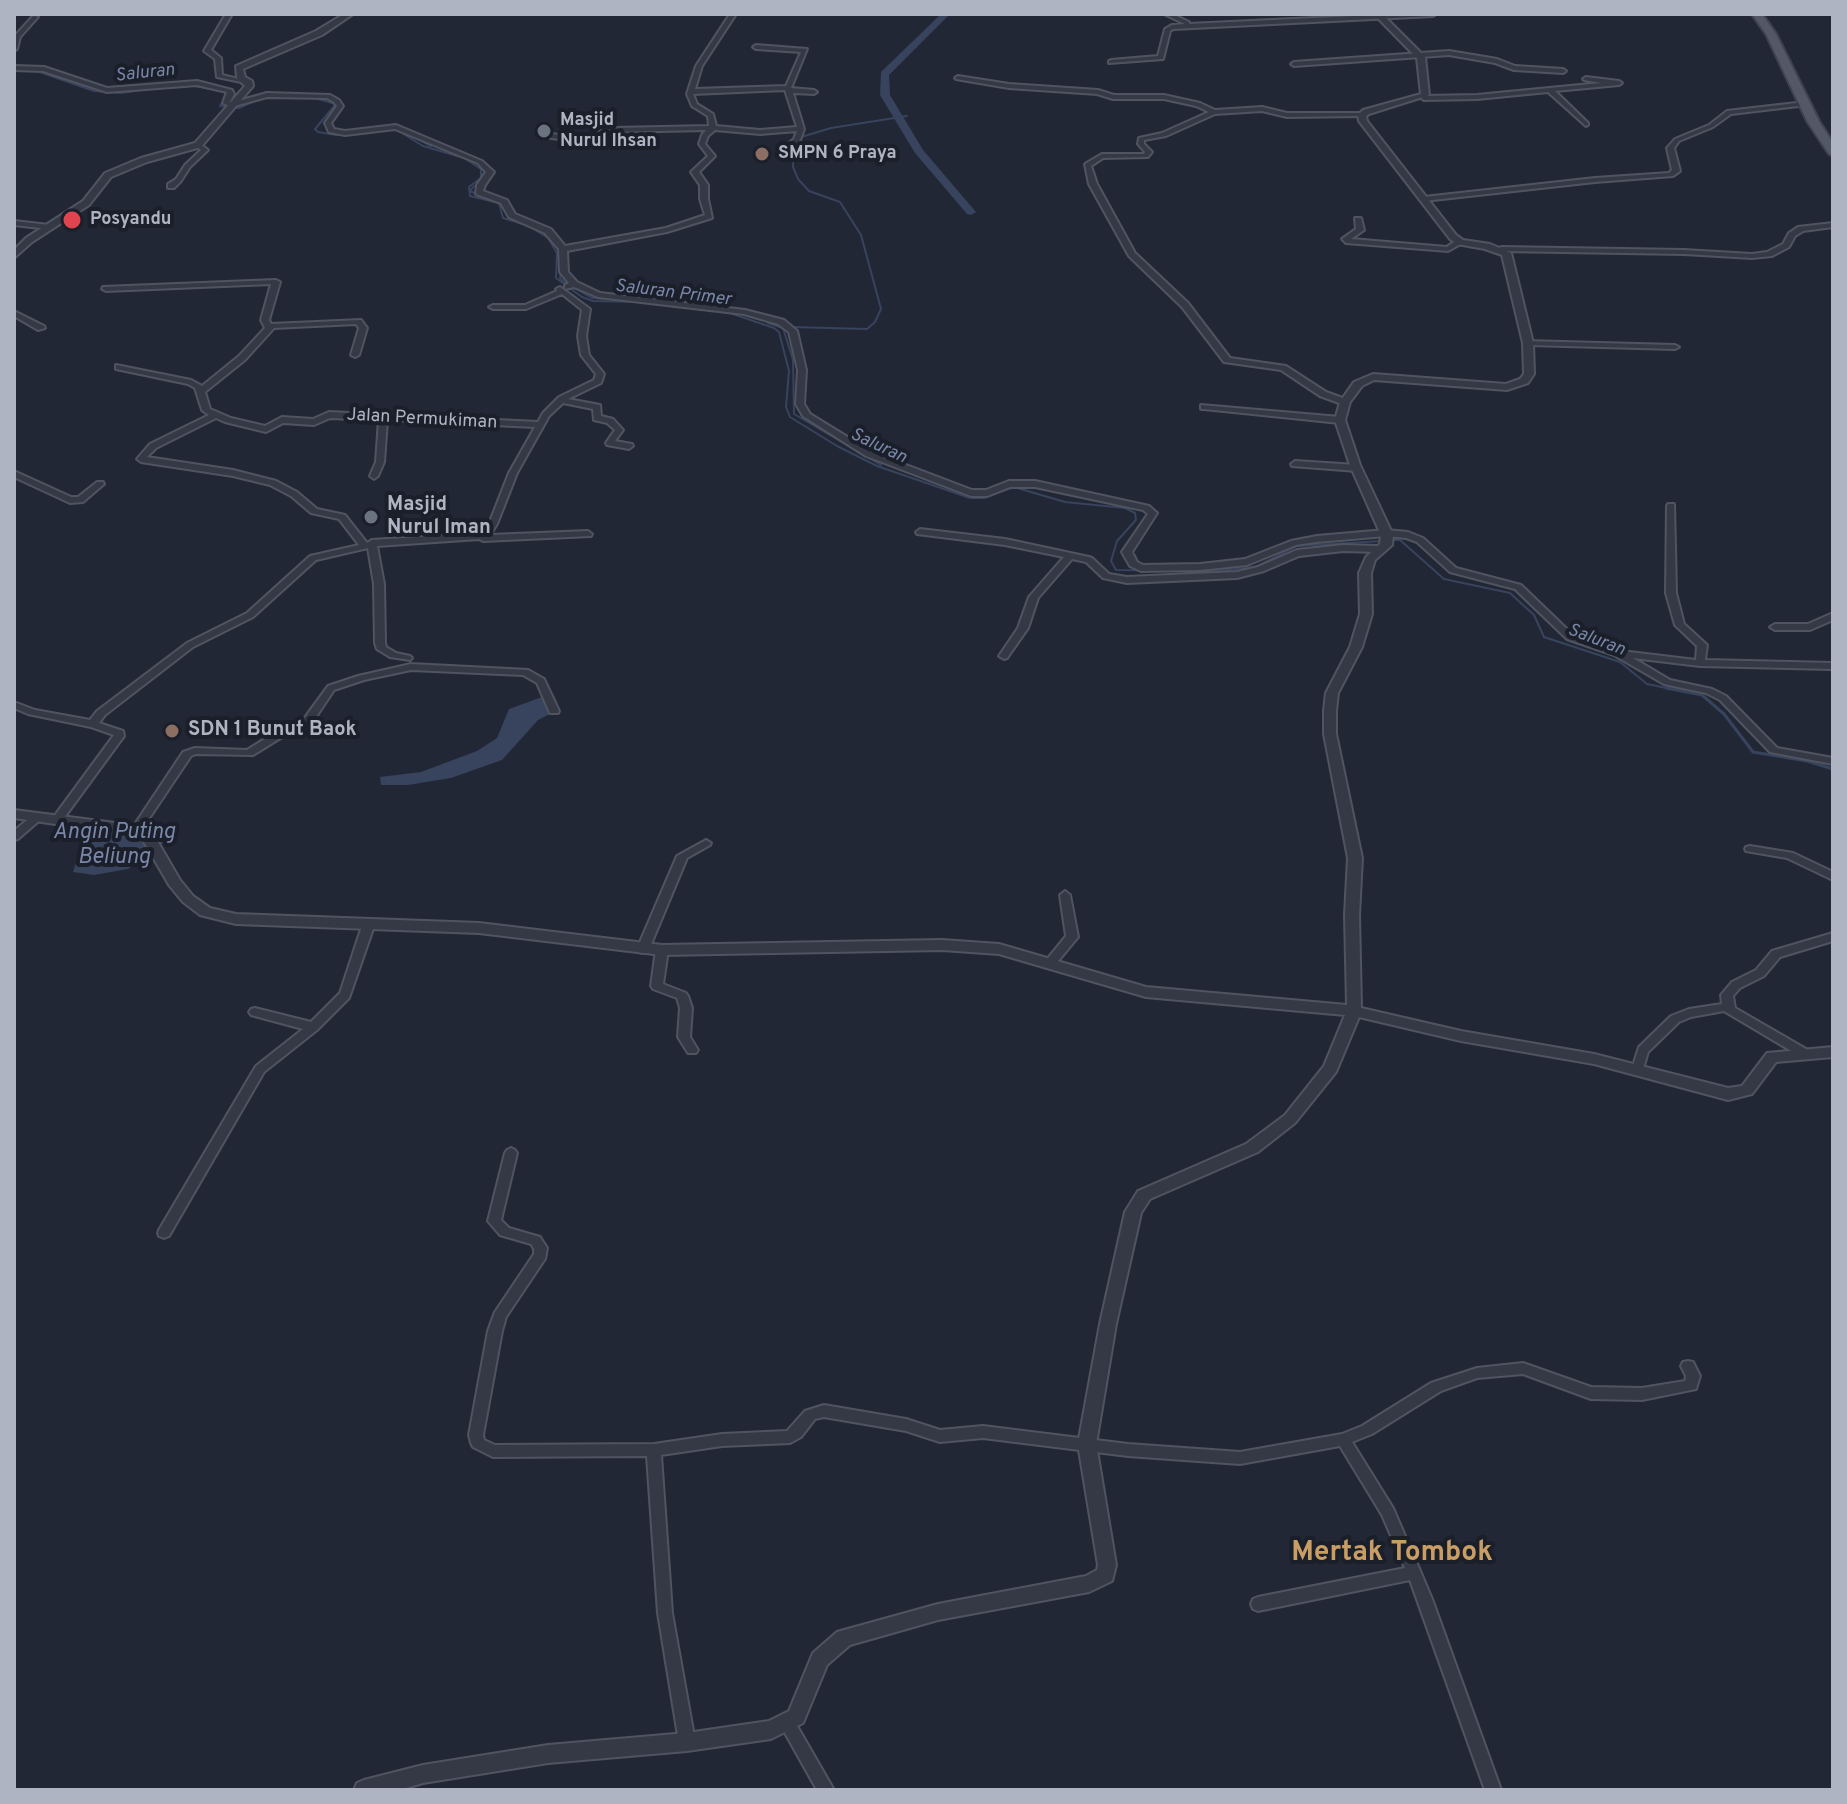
<!DOCTYPE html>
<html>
<head>
<meta charset="utf-8">
<style>
  body { margin:0 }
  #map { position:relative; width:1847px; height:1804px; overflow:hidden; background:#222735; font-family:Overpass,sans-serif }
  canvas { display:block }
  .frame { position:absolute; inset:0; border:16px solid #afb4c2; pointer-events:none }
</style>
</head>
<body>
<div id="map">
<canvas width="1847" height="1804"></canvas>
<div class="frame"></div>
</div>
<script>
const ctx = document.querySelector('canvas').getContext('2d');
ctx.lineJoin = 'round';
function fill(path, color) { ctx.fillStyle = color; ctx.fill(path, 'evenodd'); }
const toPath = rows => new Path2D(rows.map(r => 'M' + r).join(''));
function stroke(path, color, width, dash) { ctx.strokeStyle = color; ctx.lineWidth = width; ctx.lineCap = dash ? 'butt' : 'round'; ctx.setLineDash(dash || []); ctx.stroke(path); }
function write(font, color, halo, rows, align = 'center') {
  ctx.font = font + ' Overpass,sans-serif'; ctx.lineWidth = 8; ctx.setLineDash([]); ctx.textBaseline = 'middle'; ctx.strokeStyle = halo; ctx.fillStyle = color; for (const [text, x, y, turn = 0] of rows) {
    ctx.save(); ctx.translate(x, y); ctx.rotate((+turn || 0) * Math.PI / 180); ctx.textAlign = isNaN(turn) ? turn : align; if (halo) ctx.strokeText(text, 0, 0); ctx.fillText(text, 0, 0); ctx.restore();
  }
}
fill(toPath([
  [542,697,550,714,538,720,502,760,451,778,408,785,381,785,380,777,421,772,477,751,497,738,509,709],
  [104,820,151,830,163,842,160,850,128,869,94,875,73,872,78,856,93,831]
]), '#38435d');
stroke(toPath([
  [34,70,94,91,121,93,155,88],
  [14,71,27,70],
  [76,81,99,90],
  [190,85,225,92,227,95,220,106,239,108,256,100],
  [311,97,336,104,315,129,318,132,336,135,366,132],
  [397,130,423,146,464,158,481,169,481,178,469,187,470,196,499,203,503,218,529,226,548,238,557,253,556,278,582,297,593,301,641,302,727,312,774,328,779,332,789,371,786,407,790,417,837,446,877,466,970,498,984,498,1014,487,1065,502,1125,508,1135,513,1136,520,1117,541,1111,561,1116,570,1217,571,1255,567,1297,546,1382,541],
  [409,134,431,146],
  [474,186,470,191,483,197],
  [561,271,560,278,564,282,592,298,623,300],
  [768,323,783,328,793,360,794,414,881,465],
  [791,327,867,329,875,322,881,309,861,235,840,202,809,191,798,179,793,167,794,145,801,137,831,128,907,116],
  [1390,540,1400,540,1444,579,1510,593,1534,615,1544,637,1620,662,1647,684,1676,690]
]), '#38435d', 2);
stroke(toPath([
  [1666,688,1702,695,1724,714,1753,752,1807,761,1833,769]
]), '#38435d', 3);
fill(toPath([
  [941,14,950,14,889,75,890,95,923,150,976,212,971,215,967,214,915,153,880,95,881,72,941,14]
]), '#38435d');
const minor = toPath([
  [226,14,232,14,211,50,221,58,222,75,251,82,251,84,217,77,215,59,204,51,226,14],
  [730,14,736,14,702,66,695,89,786,86,801,52,756,49,753,47,756,45,807,49,791,88,814,90,817,92,814,94,793,93,804,129,800,140,794,144,789,143,794,139,797,131,760,134,715,130,708,136,705,144,715,156,699,172,708,185,708,199,712,218,667,232,567,251,568,272,577,282,600,293,745,310,784,320,797,331,806,370,804,404,810,414,872,452,972,490,986,490,1009,481,1035,481,1149,506,1157,513,1132,552,1137,562,1143,565,1200,564,1245,559,1291,541,1317,536,1386,530,1408,532,1423,538,1456,568,1521,585,1573,635,1621,651,1696,660,1697,646,1675,625,1666,593,1667,506,1668,504,1674,504,1676,593,1684,624,1707,645,1705,660,1833,663,1833,669,1700,666,1633,658,1670,680,1712,689,1726,696,1777,748,1833,758,1833,764,1770,752,1720,700,1706,693,1664,684,1614,655,1567,639,1515,589,1450,572,1417,542,1406,538,1386,536,1317,542,1296,545,1247,565,1200,570,1141,571,1130,566,1122,552,1148,514,1143,510,1035,487,1010,487,987,496,971,496,866,456,803,416,796,404,798,370,789,332,778,324,744,314,598,297,574,287,565,289,565,285,569,283,560,272,559,249,545,233,509,217,501,203,476,194,477,185,486,172,478,163,395,129,345,135,329,132,325,123,337,106,334,102,327,98,267,97,231,107,223,103,227,92,197,85,107,92,43,71,14,70,14,66,44,67,107,88,197,81,232,90,234,94,230,102,231,103,267,93,330,95,339,100,343,106,331,123,334,129,345,131,396,125,482,161,494,172,485,185,483,191,507,200,515,214,551,229,565,246,666,228,705,215,700,199,700,185,691,172,708,156,699,144,702,135,706,130,614,132,579,141,551,138,548,136,551,134,579,137,614,128,709,126,708,116,692,106,687,94,696,66,730,14],
  [785,90,797,127,760,130,716,126,713,114,697,104,693,94,785,90],
  [1164,14,1172,14,1189,22,1189,24,1396,14,1436,14,1433,16,1173,29,1170,31,1163,59,1109,63,1109,61,1111,60,1158,56,1165,29,1172,25,1185,24,1164,14],
  [33,16,38,17,20,37,17,49,14,51,14,37,33,16],
  [1449,51,1497,59,1515,66,1563,69,1566,71,1563,73,1514,70,1495,63,1449,55,1294,66,1291,64,1294,62,1449,51],
  [958,76,1009,84,1098,90,1114,95,1164,95,1200,103,1215,110,1262,107,1287,113,1365,113,1366,114,1363,116,1287,117,1262,111,1215,114,1166,136,1144,140,1144,144,1152,152,1148,157,1103,158,1091,166,1097,184,1135,253,1188,303,1230,358,1286,366,1326,392,1348,400,1348,404,1342,404,1320,396,1281,370,1224,362,1182,307,1129,256,1089,184,1085,164,1102,154,1144,154,1145,152,1138,144,1139,138,1162,133,1209,112,1196,106,1164,99,1113,99,1097,94,1009,88,956,79,955,78,958,76],
  [1586,77,1619,81,1622,83,1619,85,1555,91,1588,123,1588,125,1586,126,1548,92,1477,99,1424,100,1421,98,1424,96,1477,95,1601,83,1584,80,1583,79,1586,77],
  [1805,102,1807,103,1807,105,1731,114,1713,127,1679,141,1674,148,1680,171,1673,176,1595,182,1424,201,1420,199,1424,197,1595,178,1669,173,1672,170,1667,148,1675,139,1709,125,1727,111,1805,102],
  [196,144,200,144,208,150,190,167,181,181,174,188,168,188,168,184,176,179,185,165,201,150,196,146,196,144],
  [1355,218,1361,218,1364,230,1351,239,1447,247,1457,240,1464,242,1448,251,1346,243,1342,239,1356,229,1355,218],
  [14,221,49,225,53,227,49,229,14,225,14,221],
  [1833,223,1833,227,1803,231,1795,236,1789,247,1772,256,1752,258,1684,254,1501,251,1497,249,1501,247,1684,250,1752,254,1767,252,1783,244,1789,233,1798,227,1833,223],
  [276,280,280,282,269,320,271,324,361,320,367,328,359,355,355,357,351,355,359,328,356,324,274,328,245,360,205,392,210,409,231,418,265,426,282,417,313,419,329,412,538,422,543,413,559,397,594,380,596,374,581,355,578,336,582,310,562,294,526,309,493,309,489,307,493,305,525,305,557,291,556,289,560,287,590,309,586,336,589,355,604,374,601,383,568,399,600,405,601,416,613,419,623,430,615,441,632,444,633,446,629,449,607,445,606,443,615,430,607,423,594,420,593,409,563,403,549,416,517,473,497,524,490,535,588,531,592,534,591,536,483,541,479,539,377,546,384,584,385,643,386,647,396,653,410,656,412,658,410,660,390,657,377,649,375,643,374,584,368,548,316,560,253,617,193,647,105,715,99,723,123,731,124,736,61,822,53,822,52,820,53,818,114,735,91,727,28,714,14,708,14,702,35,710,90,720,97,711,187,643,247,613,310,556,359,545,339,519,311,513,291,496,270,485,233,476,141,462,137,459,150,444,209,415,202,410,195,388,188,384,116,369,116,365,191,380,202,386,239,356,265,328,261,320,271,284,106,291,102,289,103,287,276,280],
  [216,418,225,422,266,432,283,423,314,425,330,418,379,420,376,462,370,476,374,479,378,476,384,462,387,420,535,427,509,473,489,524,482,533,372,540,367,543,345,515,317,509,297,492,276,481,233,470,147,457,156,448,216,418],
  [14,311,44,326,45,328,38,330,14,316,14,311],
  [1525,341,1675,345,1679,347,1675,349,1528,345,1524,343,1525,341],
  [1201,405,1340,417,1344,420,1340,423,1204,409,1201,409,1201,405],
  [1295,461,1357,465,1361,468,1357,471,1292,466,1291,464,1295,461],
  [14,471,71,497,78,497,97,482,103,482,104,484,83,502,70,503,14,477,14,471],
  [920,529,1005,539,1089,557,1092,558,1109,574,1127,577,1237,572,1258,567,1297,550,1343,545,1378,546,1383,549,1378,552,1343,551,1299,556,1264,571,1237,578,1127,583,1103,578,1086,562,1072,559,1038,598,1028,628,1007,658,1004,659,999,656,1018,628,1029,597,1064,557,1005,545,917,534,916,532,920,529],
  [1833,613,1833,620,1810,630,1775,630,1770,627,1775,624,1808,624,1833,613],
  [411,664,528,670,544,679,559,711,558,713,550,713,537,683,523,675,411,670,364,680,334,690,312,723,292,731,253,755,196,754,191,756,140,832,132,832,131,830,183,752,195,748,247,750,284,727,304,719,328,686,358,676,411,664],
  [37,814,41,815,42,817,41,819,18,839,14,840,14,831,33,815,37,814],
  [706,840,711,843,710,845,687,858,649,949,643,953,639,952,637,949,677,856,706,840],
  [1750,846,1793,853,1833,872,1833,880,1787,858,1746,851,1745,849,1746,847,1750,846],
  [1065,891,1070,895,1078,937,1054,966,1050,967,1044,963,1066,936,1060,895,1065,891],
  [369,919,375,923,349,998,317,1030,264,1072,169,1236,164,1238,159,1236,158,1233,159,1230,256,1066,303,1029,251,1015,249,1012,251,1009,255,1008,311,1022,340,993,363,923,369,919],
  [1833,933,1833,941,1780,957,1764,976,1740,988,1733,996,1735,1008,1806,1049,1808,1052,1806,1055,1798,1055,1724,1011,1691,1017,1679,1022,1648,1052,1642,1072,1634,1072,1632,1069,1639,1047,1671,1016,1689,1009,1722,1004,1721,995,1732,982,1756,970,1772,951,1833,933],
  [662,946,668,950,663,984,686,993,688,996,692,1008,690,1037,698,1050,696,1053,688,1053,678,1037,680,1008,677,998,653,989,651,986,656,950,662,946],
  [511,1148,515,1150,517,1153,501,1220,509,1228,540,1237,547,1248,545,1259,506,1317,502,1331,483,1435,484,1440,495,1445,654,1444,722,1434,787,1431,805,1411,824,1405,906,1419,940,1430,983,1426,1128,1444,1240,1452,1342,1434,1362,1426,1431,1383,1477,1368,1523,1363,1591,1387,1642,1388,1685,1381,1686,1376,1681,1366,1683,1362,1688,1361,1693,1362,1700,1376,1696,1389,1642,1400,1591,1399,1523,1374,1477,1378,1441,1391,1372,1434,1352,1442,1393,1508,1421,1573,1432,1599,1501,1790,1485,1790,1410,1580,1258,1611,1253,1609,1251,1604,1253,1599,1258,1597,1405,1568,1382,1515,1340,1446,1240,1464,1128,1456,983,1438,940,1442,906,1431,824,1417,815,1419,801,1437,790,1443,722,1446,661,1455,672,1613,695,1742,693,1747,687,1749,681,1747,679,1742,658,1613,647,1456,493,1457,473,1447,471,1443,469,1435,488,1331,495,1312,534,1254,534,1249,531,1244,500,1235,488,1221,505,1153,507,1150,511,1148],
  [788,1717,793,1719,834,1790,817,1790,780,1724,783,1719,788,1717]
]);
const tertiary = toPath([
  [344,14,353,14,322,35,243,69,245,77,252,81,253,86,201,147,147,162,111,177,89,205,32,242,14,258,14,250,26,238,83,201,105,173,141,158,195,143,245,86,237,78,236,66,316,31,344,14],
  [1374,14,1382,14,1425,57,1429,95,1369,114,1366,116,1367,121,1456,235,1463,240,1490,244,1511,253,1533,343,1534,374,1528,383,1507,390,1374,380,1362,386,1350,402,1345,420,1360,465,1393,535,1392,545,1375,560,1371,573,1372,614,1362,647,1338,693,1336,711,1336,734,1362,858,1359,915,1361,1008,1461,1031,1594,1054,1728,1088,1742,1086,1767,1053,1833,1047,1833,1057,1776,1062,1752,1094,1728,1100,1594,1064,1461,1041,1359,1017,1336,1072,1295,1123,1258,1152,1150,1199,1141,1213,1116,1324,1096,1444,1116,1565,1112,1581,1089,1592,938,1620,850,1645,827,1665,803,1723,771,1739,687,1751,548,1763,423,1783,399,1790,354,1790,357,1783,364,1780,423,1765,548,1745,687,1733,769,1721,789,1711,813,1653,837,1632,938,1604,1086,1576,1097,1570,1098,1565,1078,1444,1100,1324,1125,1212,1138,1191,1246,1144,1285,1115,1324,1066,1345,1015,1146,997,999,954,942,950,662,955,479,933,236,924,200,915,183,902,169,885,143,840,138,836,14,818,14,810,131,825,148,830,155,837,180,880,193,896,210,908,236,914,479,923,662,945,942,940,999,944,1146,987,1347,1005,1345,915,1348,858,1324,734,1324,711,1326,693,1350,647,1360,614,1359,573,1366,557,1380,544,1381,535,1350,465,1335,420,1340,402,1354,382,1373,374,1506,384,1520,379,1524,374,1523,343,1502,255,1485,249,1457,244,1450,239,1359,121,1358,115,1363,110,1421,94,1417,58,1374,14]
]);
const primary = toPath([
  [1752,14,1762,14,1776,34,1819,121,1833,143,1833,155,1829,154,1807,121,1766,34,1752,14]
]);
stroke(minor, '#4f5460', 4);
stroke(tertiary, '#4f5460', 4);
stroke(primary, '#3e434f', 4);
fill(minor, '#353946');
fill(tertiary, '#353946');
fill(primary, '#535866');
for (const [x, y, r, color] of [
  [544,131,8,"#6b7280"],
  [762,154,8,"#8d6e63"],
  [72,220,10,"#e0444e"],
  [371,517,8,"#6b7280"],
  [172,731,8,"#8d6e63"]
]) { const dot = new Path2D(); dot.arc(x, y, r, 0, 2 * Math.PI); ctx.fillStyle = color; ctx.fill(dot); stroke(dot, '#1a1f2a', 3); }
write('italic 18px', '#7a87a9', '#1a1f2a', [
  ["Saluran",145,74,-6],
  ["Saluran Primer",673,294,7],
  ["Saluran",878,447,25],
  ["Saluran",1596,641,21]
]);
write('bold 18px', '#afb4c2', '#1a1f2a', [
  ["Masjid",560,121],
  ["Nurul Ihsan",560,142],
  ["SMPN 6 Praya",778,154],
  ["Posyandu",90,220]
], 'left');
write('18px', '#afb4c2', '#1a1f2a', [
  ["Jalan Permukiman",422,420,3]
]);
write('bold 20px', '#afb4c2', '#1a1f2a', [
  ["Masjid",387,506],
  ["Nurul Iman",387,529],
  ["SDN 1 Bunut Baok",188,731]
], 'left');
write('italic 22px', '#7a87a9', '#1a1f2a', [
  ["Angin Puting",114,834],
  ["Beliung",114,859]
]);
write('bold 28px', '#c99e64', '#1a1f2a', [
  ["Mertak Tombok",1392,1554]
]);
</script>
</body>
</html>
